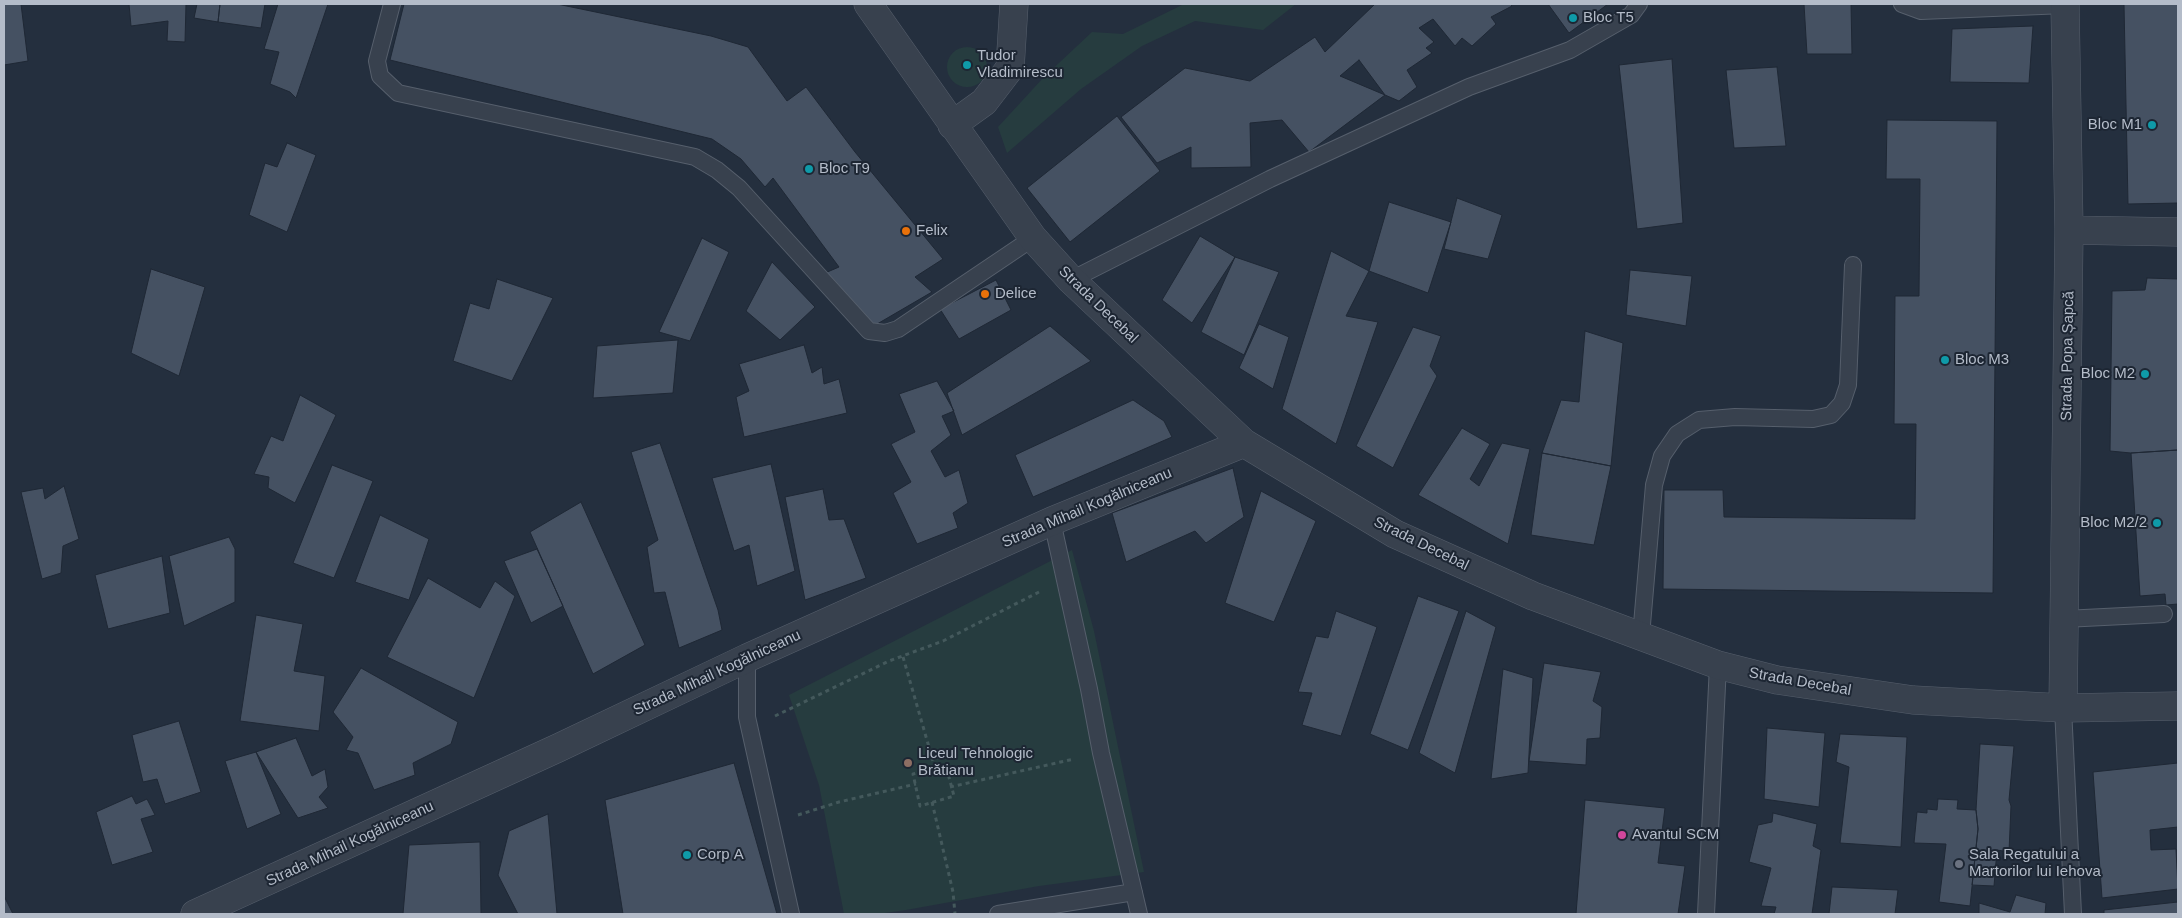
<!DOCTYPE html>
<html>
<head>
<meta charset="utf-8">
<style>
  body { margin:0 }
  #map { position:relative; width:2182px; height:918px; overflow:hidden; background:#242f3e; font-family:Arial,sans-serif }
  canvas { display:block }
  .frame { position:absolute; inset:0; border:5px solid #b4bcc9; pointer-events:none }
</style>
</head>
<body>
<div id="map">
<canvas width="2182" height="918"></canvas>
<div class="frame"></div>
</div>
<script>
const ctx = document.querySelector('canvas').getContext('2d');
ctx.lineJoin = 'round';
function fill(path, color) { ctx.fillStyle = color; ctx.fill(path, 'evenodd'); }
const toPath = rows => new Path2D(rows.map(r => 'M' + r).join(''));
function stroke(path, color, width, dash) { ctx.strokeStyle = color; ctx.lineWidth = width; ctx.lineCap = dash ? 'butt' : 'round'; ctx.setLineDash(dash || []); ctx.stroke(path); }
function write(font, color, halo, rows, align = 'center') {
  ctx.font = font + ' Arial,sans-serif'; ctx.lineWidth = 4; ctx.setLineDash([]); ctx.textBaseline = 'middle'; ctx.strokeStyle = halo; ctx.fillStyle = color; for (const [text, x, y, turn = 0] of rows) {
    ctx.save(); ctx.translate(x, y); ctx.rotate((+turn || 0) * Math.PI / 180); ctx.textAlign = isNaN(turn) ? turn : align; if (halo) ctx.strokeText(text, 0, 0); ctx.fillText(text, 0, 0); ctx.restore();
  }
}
fill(toPath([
  [1184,4,1296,4,1263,30,1195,21,1142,46,1081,89,1007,153,998,127,1044,77,1092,32,1123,34],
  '947 67a20 20 0 1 1 40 0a20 20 0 1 1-40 0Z',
  [1072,550,1094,631,1144,872,1039,886,906,910,878,914,844,914,819,785,789,695]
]), '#263c3f');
const building = toPath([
  [4,4,21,4,28,61,4,65,4,4],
  [129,4,186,4,185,42,167,41,168,21,131,26,129,4],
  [197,4,220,4,218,22,194,18,197,4],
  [220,4,265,4,261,28,218,22,220,4],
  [278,4,328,4,296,98,290,92,270,84,279,52,264,49,278,4],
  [404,4,557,4,711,36,748,47,787,101,806,87,855,152,943,259,915,277,932,292,872,327,825,273,839,267,773,178,765,187,741,159,712,139,390,60,404,4],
  [1375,4,1510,4,1512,6,1491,17,1496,24,1472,46,1462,38,1455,46,1433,19,1419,28,1434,42,1426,48,1432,53,1407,70,1417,87,1399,101,1385,95,1309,152,1282,120,1250,123,1251,167,1191,168,1191,147,1157,163,1121,117,1185,68,1250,81,1315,37,1325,52,1375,4],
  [1359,60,1385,95,1340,76,1359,60],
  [1548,4,1608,4,1569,33,1548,4],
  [1804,4,1851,4,1852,54,1807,54,1804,4],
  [2124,4,2178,4,2178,203,2128,204,2124,4],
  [2033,26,2029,83,1950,82,1952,29,2033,26],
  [1672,59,1683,223,1637,229,1619,65,1672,59],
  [1777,67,1786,146,1734,148,1726,70,1777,67],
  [1117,116,1160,171,1070,242,1027,188,1117,116],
  [1887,120,1997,121,1993,593,1663,589,1664,490,1723,490,1724,517,1915,519,1916,424,1894,424,1895,296,1919,296,1920,179,1886,179,1887,120],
  [287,143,316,155,287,232,249,215,265,163,277,167,287,143],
  [1457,198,1502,215,1488,259,1444,249,1457,198],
  [1389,202,1451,222,1428,293,1369,271,1389,202],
  [1200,236,1235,257,1192,323,1162,300,1200,236],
  [702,238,729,252,690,341,659,332,702,238],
  [1331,251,1369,271,1346,316,1378,322,1336,444,1282,409,1331,251],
  [1235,257,1279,272,1244,355,1201,332,1235,257],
  [772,262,815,307,780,340,746,311,772,262],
  [151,269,205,287,179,376,131,353,151,269],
  [1630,270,1692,276,1686,326,1626,315,1630,270],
  [2147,278,2178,279,2178,450,2131,453,2110,451,2112,291,2145,290,2147,278],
  [497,279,553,298,512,381,453,361,470,303,489,309,497,279],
  [996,280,1011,310,959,339,940,309,996,280],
  [1259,324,1289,337,1273,389,1239,368,1259,324],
  [1050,326,1091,361,962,435,947,393,1050,326],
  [1413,327,1441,336,1430,366,1437,376,1393,468,1356,446,1413,327],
  [1585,331,1623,343,1611,466,1542,453,1561,400,1579,402,1585,331],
  [678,340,673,393,593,398,597,346,678,340],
  [804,345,812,373,822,367,824,384,839,379,847,413,744,437,736,397,749,391,739,364,804,345],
  [937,381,954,411,942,416,951,435,931,451,945,477,959,470,968,503,953,513,958,528,917,544,893,493,911,482,891,444,915,432,899,394,937,381],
  [300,395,336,415,295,503,268,488,269,477,254,474,271,436,283,441,300,395],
  [1133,400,1164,421,1172,437,1033,497,1015,455,1133,400],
  [1462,428,1490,444,1470,479,1479,486,1502,443,1530,449,1508,544,1418,495,1462,428],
  [660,443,718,610,722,630,679,648,665,592,654,593,647,547,658,540,631,452,660,443],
  [2178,450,2178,604,2166,605,2165,594,2140,596,2131,453,2178,450],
  [1542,453,1611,466,1594,545,1531,535,1542,453],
  [771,464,795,571,757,586,749,545,734,551,712,478,771,464],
  [332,465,373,481,334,578,293,563,332,465],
  [1233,468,1244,517,1206,543,1195,531,1126,562,1112,513,1233,468],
  [64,486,79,539,63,546,61,573,42,579,21,492,43,488,45,499,64,486],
  [823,489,829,520,844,519,866,578,805,600,785,497,823,489],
  [1261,491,1316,521,1274,622,1225,603,1261,491],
  [581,502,645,645,593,674,530,532,581,502],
  [380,515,429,539,409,600,355,582,380,515],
  [229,537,235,549,235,602,184,626,169,556,229,537],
  [537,549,563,606,531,623,504,561,537,549],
  [162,556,170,613,108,629,95,575,162,556],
  [428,578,480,608,495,581,515,596,474,698,387,657,428,578],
  [1418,596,1459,611,1408,750,1370,734,1418,596],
  [1336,611,1377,627,1341,736,1302,725,1312,693,1298,692,1316,636,1328,638,1336,611],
  [1466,611,1496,627,1455,773,1419,753,1466,611],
  [256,615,303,624,294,671,325,676,319,731,240,721,256,615],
  [1544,663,1601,672,1593,701,1602,707,1600,738,1587,739,1586,765,1529,761,1544,663],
  [361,668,458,722,451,744,413,763,415,775,374,790,358,753,346,750,353,737,333,712,361,668],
  [1503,669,1533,678,1528,773,1491,779,1503,669],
  [179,721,201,792,165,804,157,779,143,782,132,735,179,721],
  [1767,728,1825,733,1819,807,1764,799,1767,728],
  [1840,734,1907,737,1901,847,1840,843,1849,767,1836,762,1840,734],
  [296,738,312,776,325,769,328,787,319,797,328,808,298,818,256,752,296,738],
  [1980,744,2014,746,2009,800,2011,806,2009,852,1997,850,1994,886,1972,885,1978,829,1976,810,1980,744],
  [256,752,281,814,247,829,225,761,256,752],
  [734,763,777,914,623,914,605,800,734,763],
  [2178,763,2178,827,2150,830,2151,850,2176,849,2178,889,2102,898,2093,772,2178,763],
  [132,796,136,804,147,799,155,815,141,819,153,852,112,865,96,812,132,796],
  [1938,799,1958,800,1957,809,1976,810,1978,829,1970,906,1939,902,1946,844,1914,843,1917,812,1927,813,1927,809,1937,810,1938,799],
  [1585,800,1665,808,1658,863,1685,866,1678,914,1576,914,1585,800],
  [1773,813,1817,824,1813,846,1821,850,1812,914,1774,914,1776,907,1761,906,1771,868,1749,862,1758,825,1772,822,1773,813],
  [548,814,557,914,518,914,498,875,509,831,548,814],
  [480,842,481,914,403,914,409,845,480,842],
  [1832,887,1898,890,1895,914,1829,914,1832,887],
  [2016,895,2046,903,2045,914,1979,914,1979,903,2010,912,2016,895],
  [4,896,13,914,4,914,4,896],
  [2178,902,2178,914,2104,914,2104,910,2178,902]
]);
fill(building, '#455162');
stroke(building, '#1f2835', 1);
const service = toPath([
  [392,4,377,61,380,76,398,93,695,157,717,170,739,188,869,331,885,333,898,329,1033,238],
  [1902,4,1921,11,2065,5],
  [1071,280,1270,179,1469,87,1570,50,1631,15,1639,4],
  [1052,521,1089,689,1101,753,1139,914],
  [2064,619,2164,614],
  [1641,636,1654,485,1662,456,1677,434,1699,420,1735,417,1813,419,1831,415,1842,403,1848,385,1853,265],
  [747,658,747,717,791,914],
  [2063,708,2073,914],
  [998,914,1134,892],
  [1706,914,1718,665]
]);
const minor = toPath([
  [868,4,1033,238,1071,280,1244,443,1395,534,1533,596,1718,665,1777,680,1913,700,2063,708,2178,706],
  [952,125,984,102,1010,68,1014,4],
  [2069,230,2178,232],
  [2063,708,2069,230,2065,4],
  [195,914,558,748,747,658,1052,521,1244,443]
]);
stroke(service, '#565f6c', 18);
stroke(minor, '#565f6c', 29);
stroke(toPath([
  [903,657,935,768,913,774,920,806,954,796,946,766,935,768],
  [775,716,889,661,943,641,1039,592],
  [950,787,1074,759],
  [932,802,953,892,955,914],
  [798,815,839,802,916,784]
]), '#44595c', 3, [4, 4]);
stroke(service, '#38414e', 16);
stroke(minor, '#38414e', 28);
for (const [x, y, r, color] of [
  [1573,18,5,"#0f9aa8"],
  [967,65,5,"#0f9aa8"],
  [2152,125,5,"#0f9aa8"],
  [809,169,5,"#0f9aa8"],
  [906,231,5,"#e8710a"],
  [985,294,5,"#e8710a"],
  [1945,360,5,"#0f9aa8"],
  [2145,374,5,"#0f9aa8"],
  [2157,523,5,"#0f9aa8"],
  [908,763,5,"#8d6e63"],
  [1622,835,5,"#d1479c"],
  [687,855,5,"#0f9aa8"],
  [1959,864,5,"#6b7280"]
]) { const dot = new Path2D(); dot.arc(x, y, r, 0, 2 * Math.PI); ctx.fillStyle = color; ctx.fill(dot); stroke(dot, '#1d2633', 2); }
write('15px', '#b4bcc9', '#1d2633', [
  ["Bloc T5",1583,18],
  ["Tudor",977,56],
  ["Vladimirescu",977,73],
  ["Bloc M1",2142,125,"right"],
  ["Bloc T9",819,169],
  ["Felix",916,231],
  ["Delice",995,294],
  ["Bloc M3",1955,360],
  ["Bloc M2",2135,374,"right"],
  ["Bloc M2/2",2147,523,"right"],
  ["Liceul Tehnologic",918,754],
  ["Brătianu",918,771],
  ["Avantul SCM",1632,835],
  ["Corp A",697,855],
  ["Sala Regatului a",1969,855],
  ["Martorilor lui Iehova",1969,872]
], 'left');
write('15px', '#b4bcc9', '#1d2633', [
  ["Strada Decebal",1098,305,44],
  ["Strada Popa Șapcă",2068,356,-89],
  ["Strada Mihail Kogălniceanu",1087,508,-23],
  ["Strada Decebal",1421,544,26],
  ["Strada Mihail Kogălniceanu",717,673,-25],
  ["Strada Decebal",1800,682,10],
  ["Strada Mihail Kogălniceanu",350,844,-25]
]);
</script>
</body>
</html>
